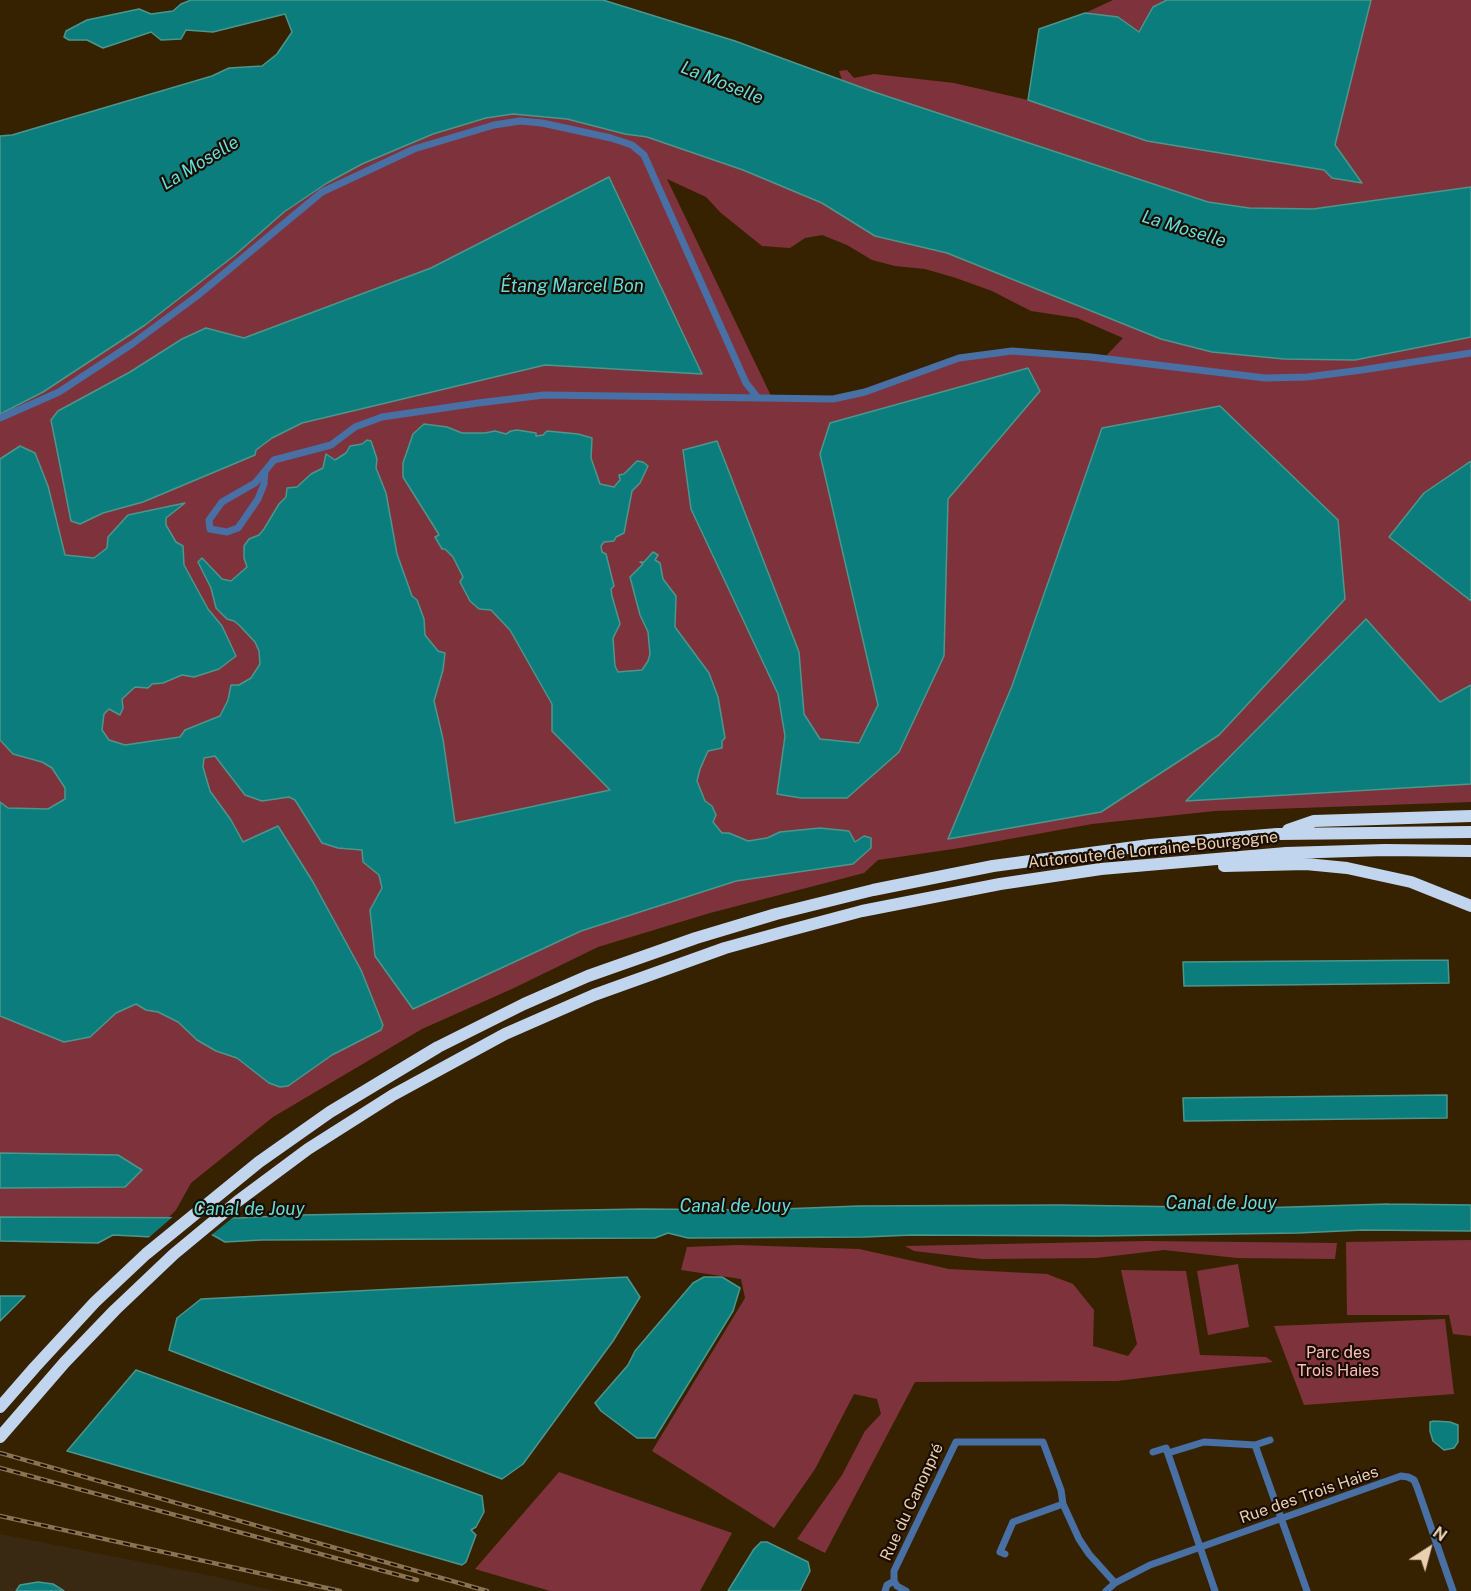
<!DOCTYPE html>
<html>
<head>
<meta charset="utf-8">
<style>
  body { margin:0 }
  #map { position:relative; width:1471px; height:1591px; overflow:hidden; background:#372200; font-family:"Public Sans",sans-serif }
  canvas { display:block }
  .north { position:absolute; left:1399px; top:1519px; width:60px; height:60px; -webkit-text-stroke:4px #1a0d00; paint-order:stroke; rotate:36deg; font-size:16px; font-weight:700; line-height:24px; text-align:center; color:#e8d0b0 }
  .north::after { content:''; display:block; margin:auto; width:21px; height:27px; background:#e8d0b0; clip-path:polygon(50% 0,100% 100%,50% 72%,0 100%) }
</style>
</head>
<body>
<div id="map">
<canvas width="1471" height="1591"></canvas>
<div class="north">N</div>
</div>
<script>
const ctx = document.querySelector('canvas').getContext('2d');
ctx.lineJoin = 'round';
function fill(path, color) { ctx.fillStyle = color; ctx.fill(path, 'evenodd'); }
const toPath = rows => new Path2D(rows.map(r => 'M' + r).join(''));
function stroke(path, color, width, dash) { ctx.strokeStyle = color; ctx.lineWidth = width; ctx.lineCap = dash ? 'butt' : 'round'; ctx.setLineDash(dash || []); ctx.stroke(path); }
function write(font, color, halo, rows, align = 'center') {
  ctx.font = font + ' "Public Sans",sans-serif'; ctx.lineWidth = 4.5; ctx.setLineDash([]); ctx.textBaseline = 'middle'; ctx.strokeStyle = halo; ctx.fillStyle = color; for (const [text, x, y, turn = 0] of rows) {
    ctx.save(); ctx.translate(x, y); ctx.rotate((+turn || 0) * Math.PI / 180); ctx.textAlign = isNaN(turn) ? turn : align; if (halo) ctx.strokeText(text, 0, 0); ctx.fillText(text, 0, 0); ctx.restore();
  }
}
fill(toPath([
  [0,1534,212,1576,276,1591,0,1591]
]), '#392912');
fill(toPath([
  [1113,0,1167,0,1153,7,1139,32,1118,17,1085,13],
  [1371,0,1471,0,1471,187,1313,209,1249,208,1208,202,874,92,842,80,839,71,847,70,854,78,874,74,954,83,1028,100,1147,141,1325,170,1332,178,1361,183,1334,145],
  [513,114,567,119,625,134,647,137,743,170,822,203,875,236,947,253,1161,339,1212,352,1284,359,1355,360,1471,337,1471,802,1215,811,1092,824,960,848,878,860,864,873,710,913,598,947,514,988,422,1029,273,1117,191,1183,176,1210,169,1217,0,1217,0,414,43,392,284,212,327,183,362,164,433,134,486,118],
  [667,179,706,197,721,213,762,246,790,248,805,238,822,235,847,245,872,260,895,266,925,269,956,278,992,291,1031,311,1077,318,1123,338,1104,358,1012,351,959,358,833,399,773,400],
  [1471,1240,1471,1336,1453,1334,1449,1315,1347,1315,1346,1242],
  [1146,1241,1337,1243,1335,1259,1237,1258,1164,1250,1096,1258,982,1259,914,1251,905,1246],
  [738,1245,859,1249,949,1269,1047,1274,1073,1284,1094,1310,1093,1346,1128,1356,1137,1344,1121,1270,1186,1271,1200,1355,1266,1357,1273,1362,1117,1381,915,1382,825,1553,797,1539,842,1475,865,1431,881,1414,877,1399,854,1394,815,1469,774,1528,652,1451,745,1298,741,1279,681,1270,687,1247],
  [1238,1264,1249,1327,1208,1335,1197,1271],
  [1445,1319,1454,1394,1304,1405,1274,1326],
  [559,1472,732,1533,700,1591,550,1591,475,1569]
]), '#7e333c');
const water = toPath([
  [191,0,603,0,735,41,874,92,1208,202,1249,208,1313,209,1471,187,1471,337,1355,360,1284,359,1212,352,1161,339,947,253,875,236,822,203,743,170,647,137,625,134,567,119,513,114,486,118,433,134,362,164,327,183,284,212,235,255,145,325,43,392,0,414,0,136,12,135,212,76,229,68,262,66,277,54,292,32,285,14,213,32,186,30,181,39,161,40,151,32,103,48,87,40,69,40,64,37,66,31,87,20,139,9,151,14,173,11,181,4,191,0],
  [1167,0,1371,0,1335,145,1362,183,1332,178,1324,170,1147,141,1028,100,1039,29,1085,13,1118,17,1139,32,1153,7,1167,0],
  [609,177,702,374,545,365,302,423,272,438,256,450,255,455,143,502,103,513,80,524,71,521,51,420,58,411,130,372,182,339,206,328,244,338,431,268,609,177],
  [1028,368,1040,391,948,499,944,656,899,752,847,798,801,798,777,794,785,736,778,694,691,509,683,450,717,441,799,652,804,714,820,739,859,743,878,705,820,454,830,423,1028,368],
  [1220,406,1338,520,1345,599,1219,735,1101,812,948,839,1012,686,1102,428,1220,406],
  [424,424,447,427,462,433,485,433,495,431,506,434,511,431,517,430,536,433,536,436,543,435,547,431,578,434,592,438,591,458,600,484,614,487,620,480,619,475,624,474,637,461,643,462,648,466,640,483,632,491,624,533,616,537,614,541,604,542,601,546,602,552,606,554,614,586,611,589,612,596,620,624,613,638,615,666,618,672,642,670,648,661,650,654,648,632,640,615,630,577,643,564,640,562,644,562,653,552,658,555,655,560,660,563,663,579,676,596,675,627,709,673,718,697,725,738,722,741,722,748,708,751,700,769,697,781,705,801,712,806,716,815,713,822,722,833,729,833,748,841,767,838,780,832,820,828,849,831,855,842,864,836,871,838,871,848,853,864,736,881,581,931,413,1009,375,956,370,910,382,888,379,875,363,862,362,850,338,848,322,843,295,800,289,797,262,801,245,795,215,756,204,758,203,767,210,791,231,820,243,842,278,826,313,882,361,970,383,1025,381,1030,332,1055,288,1086,280,1087,269,1083,237,1058,216,1051,197,1040,178,1022,158,1012,146,1010,136,1004,116,1013,90,1037,64,1042,0,1016,0,802,8,808,48,809,65,799,65,788,52,768,42,762,13,754,0,740,0,459,20,446,35,453,48,486,65,555,94,558,107,548,108,537,128,515,185,503,166,518,166,525,176,542,183,546,184,565,208,609,222,626,236,656,219,669,194,677,182,675,163,683,152,684,148,688,135,687,122,699,123,708,120,715,109,709,104,714,102,730,109,740,125,745,180,737,185,730,220,716,228,700,231,685,239,685,251,678,260,664,259,651,255,642,239,625,234,621,227,619,216,608,211,588,198,562,202,558,222,579,231,581,247,567,244,558,244,546,249,539,259,535,264,529,279,504,286,497,287,488,297,487,311,474,323,468,326,454,335,460,346,453,350,446,362,444,367,440,371,441,377,459,376,468,386,493,397,554,412,596,417,600,424,619,425,635,438,651,445,653,443,670,434,701,443,739,455,823,610,790,552,731,552,704,510,630,491,610,479,609,470,601,460,582,463,577,453,557,445,549,442,549,435,537,439,535,438,533,403,477,403,463,413,434,424,424],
  [1471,461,1471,601,1389,537,1424,493,1471,461],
  [1366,619,1440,702,1471,685,1471,784,1186,801,1366,619],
  [1448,960,1449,983,1184,986,1183,962,1448,960],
  [1447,1095,1447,1118,1184,1121,1183,1098,1447,1095],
  [0,1153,118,1155,142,1170,125,1187,0,1188,0,1153],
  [1388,1204,1471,1205,1471,1231,1363,1230,1298,1233,1098,1236,912,1235,865,1237,688,1238,668,1233,655,1238,261,1240,225,1242,211,1234,152,1237,113,1235,98,1243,0,1241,0,1217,239,1218,299,1215,641,1209,756,1210,859,1206,1060,1205,1258,1208,1388,1204],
  [627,1277,640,1297,613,1341,523,1464,502,1479,169,1350,177,1318,201,1299,627,1277],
  [704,1277,722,1277,740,1288,733,1311,655,1438,637,1438,601,1411,595,1403,628,1365,635,1351,693,1283,704,1277],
  [0,1296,25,1296,0,1321,0,1296],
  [136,1370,482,1496,484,1512,476,1527,471,1530,476,1535,466,1562,462,1565,67,1451,136,1370],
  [1434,1421,1450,1422,1458,1425,1458,1442,1454,1448,1444,1450,1433,1441,1430,1431,1430,1422,1434,1421],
  [761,1542,767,1542,808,1562,810,1571,800,1591,728,1591,754,1549,761,1542],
  [38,1582,53,1584,64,1591,16,1591,20,1585,38,1582]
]);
fill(water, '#0b7d7d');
stroke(water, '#4d968c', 1.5);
fill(toPath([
  [176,1214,236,1215,209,1237,146,1240]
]), '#372200');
stroke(toPath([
  [0,418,59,392,132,344,197,296,322,192,414,149,494,125,520,121,542,123,611,138,632,145,644,155,746,383,758,398],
  [265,471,264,484,258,499,238,528,227,532,210,529,209,520,222,502,255,483,265,471,274,460,331,445,355,427,382,417,478,403,544,395,833,399,865,392,959,358,1012,351,1091,357,1265,378,1307,377,1362,370,1471,353],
  [1255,1445,1307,1591],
  [1153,1452,1166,1448,1215,1591],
  [1168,1453,1204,1442,1255,1445,1270,1440],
  [1005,1554,1000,1552,1013,1522,1063,1504],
  [885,1591,887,1585,894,1581],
  [906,1591,897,1586,894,1581,894,1571,956,1442,1043,1442,1061,1490,1063,1504,1079,1539,1089,1554,1115,1583],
  [1106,1591,1115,1583,1150,1565,1401,1476,1408,1477,1414,1480,1417,1487,1453,1591]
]), '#4870a4', 7);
stroke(toPath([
  [1288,830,1314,821,1471,816],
  [1224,866,1306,864,1347,868,1411,882,1471,906],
  [0,1407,35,1367,95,1302,146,1254,259,1162,330,1112,438,1047,524,1004,588,976,696,938,776,914,873,890,993,866,1150,845,1277,834,1471,832],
  [0,1437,65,1362,115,1310,174,1254,238,1201,308,1149,393,1095,505,1034,594,995,725,948,783,932,862,911,1000,884,1101,869,1286,853,1385,850,1471,851]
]), '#c2d5ef', 12);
const rail = toPath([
  [0,1453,487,1591],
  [0,1468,417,1580],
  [0,1516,340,1591]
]);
stroke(rail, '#897352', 4.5);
stroke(rail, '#1a0d00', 2, [7]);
write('16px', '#e8d0b0', '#1a0d00', [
  ["Autoroute de Lorraine-Bourgogne",1153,850,-6],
  ["Rue des Trois Haies",1309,1495,-19],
  ["Rue du Canonpré",912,1502,-65]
]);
write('16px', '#fbbdc0', '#1a0d00', [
  ["Parc des",1338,1353],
  ["Trois Haies",1338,1371]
]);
write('italic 18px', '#65dcdc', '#1a0d00', [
  ["La Moselle",722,83,22],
  ["La Moselle",200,163,-31],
  ["La Moselle",1184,229,17],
  ["Étang Marcel Bon",572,286],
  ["Canal de Jouy",1221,1203],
  ["Canal de Jouy",735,1206],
  ["Canal de Jouy",249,1209]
]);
</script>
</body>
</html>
